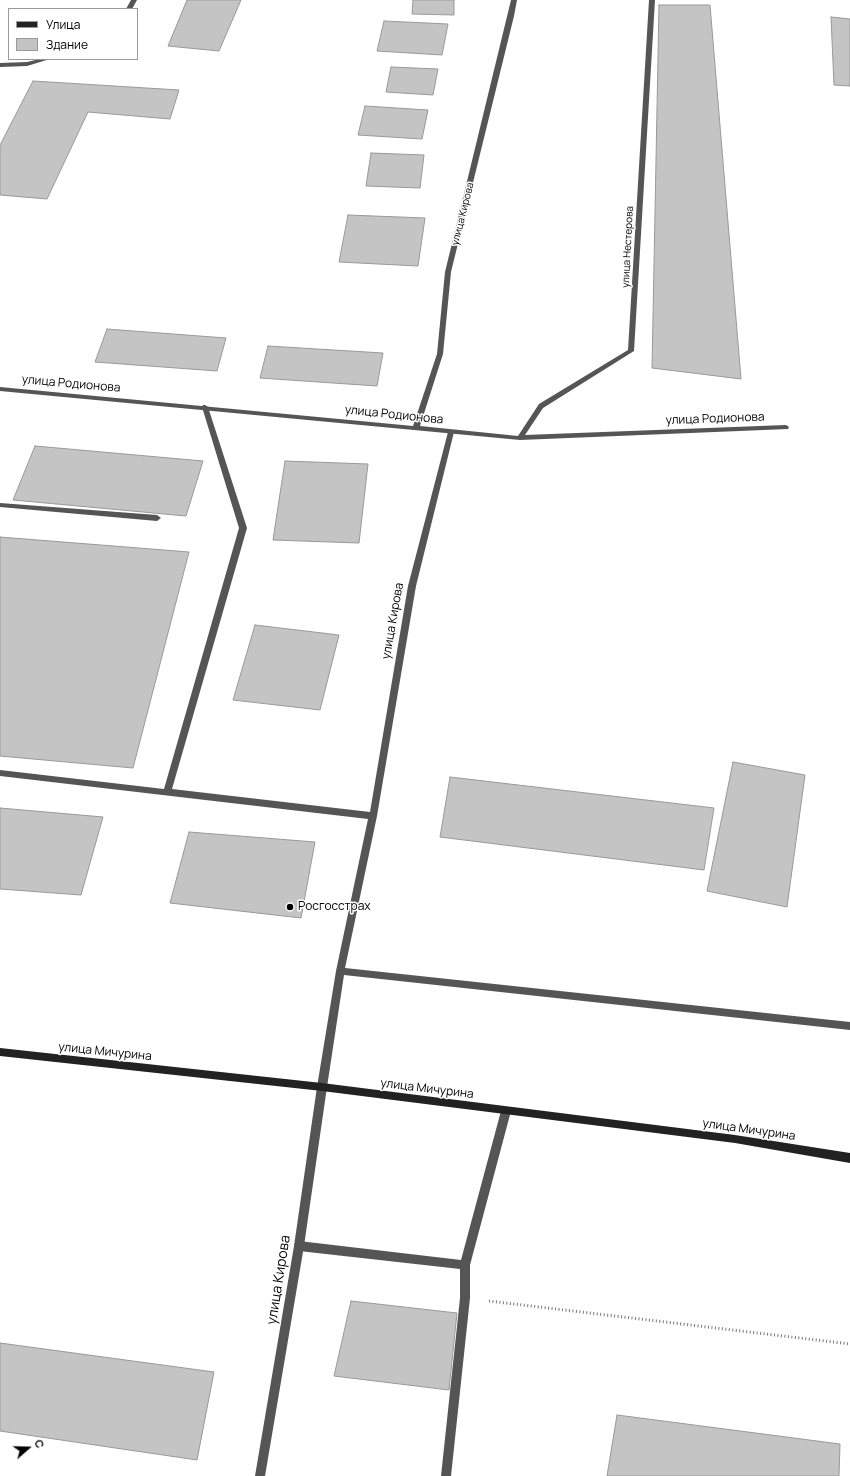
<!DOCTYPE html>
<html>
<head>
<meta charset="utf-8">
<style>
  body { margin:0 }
  #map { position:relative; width:850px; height:1476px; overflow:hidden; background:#fff; font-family:Manrope,sans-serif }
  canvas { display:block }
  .legend { position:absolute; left:8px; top:8px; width:130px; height:52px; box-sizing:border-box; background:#fff; border:1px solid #999; margin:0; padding:5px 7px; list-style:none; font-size:12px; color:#000 }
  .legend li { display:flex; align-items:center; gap:8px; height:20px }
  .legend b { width:20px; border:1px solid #999 }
  .north { position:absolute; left:8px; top:1428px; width:40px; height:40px; -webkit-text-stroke:3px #fff; paint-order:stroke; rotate:70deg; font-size:11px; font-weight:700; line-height:16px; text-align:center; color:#000 }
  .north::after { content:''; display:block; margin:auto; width:14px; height:18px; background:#000; clip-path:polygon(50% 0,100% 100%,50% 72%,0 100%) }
</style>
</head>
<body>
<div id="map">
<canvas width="850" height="1476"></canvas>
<ul class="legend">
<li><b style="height:5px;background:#222"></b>Улица</li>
<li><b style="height:11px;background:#c4c4c4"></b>Здание</li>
</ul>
<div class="north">С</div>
</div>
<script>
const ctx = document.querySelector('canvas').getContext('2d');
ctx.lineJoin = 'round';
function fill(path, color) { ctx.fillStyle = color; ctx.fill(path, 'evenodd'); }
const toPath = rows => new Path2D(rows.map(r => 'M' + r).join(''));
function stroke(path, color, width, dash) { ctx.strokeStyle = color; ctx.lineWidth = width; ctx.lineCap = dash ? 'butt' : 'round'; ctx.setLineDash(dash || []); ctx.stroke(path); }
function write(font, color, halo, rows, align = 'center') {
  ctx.font = font + ' Manrope,sans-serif'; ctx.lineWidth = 3; ctx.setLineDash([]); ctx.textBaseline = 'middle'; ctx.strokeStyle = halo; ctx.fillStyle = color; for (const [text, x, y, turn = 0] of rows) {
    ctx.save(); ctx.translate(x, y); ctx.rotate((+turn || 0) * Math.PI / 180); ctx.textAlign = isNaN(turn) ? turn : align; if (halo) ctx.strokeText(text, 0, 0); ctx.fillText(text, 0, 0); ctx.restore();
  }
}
const building = toPath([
  [187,0,241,0,219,51,168,46,187,0],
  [413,0,454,0,454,15,412,14,413,0],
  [659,5,710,5,741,379,652,368,659,5],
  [831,17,850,19,850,86,834,85,831,17],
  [384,21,448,24,442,55,377,51,384,21],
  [391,67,438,69,433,95,386,92,391,67],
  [33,81,179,90,170,119,88,112,47,199,0,195,0,145,33,81],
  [365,106,428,110,422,139,358,135,365,106],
  [371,153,424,155,420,188,366,186,371,153],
  [348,215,425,218,418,266,339,262,348,215],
  [107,329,226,338,217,371,95,362,107,329],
  [268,346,383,353,377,386,260,378,268,346],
  [35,446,203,461,186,516,13,500,35,446],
  [285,461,368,464,359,543,273,540,285,461],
  [0,537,189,552,133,768,0,756,0,537],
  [255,625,339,635,320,710,233,700,255,625],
  [733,762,805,775,787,907,707,891,733,762],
  [450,777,714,808,704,870,440,837,450,777],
  [0,808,103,817,81,895,0,889,0,808],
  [189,832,315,842,301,918,170,903,189,832],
  [351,1301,457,1313,449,1390,334,1376,351,1301],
  [0,1343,214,1372,197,1460,0,1431,0,1343],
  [617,1415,840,1444,839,1476,607,1476,617,1415]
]);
fill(building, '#c4c4c4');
stroke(building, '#999', 1);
stroke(toPath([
  [489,1301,850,1344]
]), '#777', 3, [1, 2.5]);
fill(toPath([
  [203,405,205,405,208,407,247,528,172,789,370,812,408,586,448,432,451,430,454,432,416,586,377,816,345,968,850,1022,850,1030,344,975,327,1087,325,1090,322,1091,319,1090,317,1087,336,971,368,819,0,776,0,770,164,789,239,528,202,407,203,405],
  [0,503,157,515,161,518,157,521,0,507,0,503],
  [506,1107,509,1108,511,1111,470,1265,470,1298,451,1476,441,1476,460,1298,460,1269,299,1251,295,1249,294,1246,295,1243,299,1241,461,1260,501,1111,503,1108,506,1107]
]), '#555');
fill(toPath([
  [131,0,137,0,132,9,126,9,131,0],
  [511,0,517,0,514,16,451,272,443,354,420,426,518,436,539,404,628,350,649,0,655,0,634,351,543,408,525,435,786,425,789,427,788,429,520,440,0,391,0,387,413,426,437,354,445,272,511,0],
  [40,59,50,59,27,66,0,67,0,63,27,62,40,59],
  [322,1083,325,1084,327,1087,304,1246,265,1476,255,1476,294,1246,317,1087,319,1084,322,1083]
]), '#555');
fill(toPath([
  [0,1048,322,1083,735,1135,850,1153,850,1163,735,1143,322,1091,0,1056,0,1048]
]), '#222');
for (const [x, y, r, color] of [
  [290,907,4,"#000"]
]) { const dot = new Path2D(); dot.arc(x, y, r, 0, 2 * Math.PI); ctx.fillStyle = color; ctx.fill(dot); stroke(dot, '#fff', 1.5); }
write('10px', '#000', '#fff', [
  ["улица Кирова",463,214,-76],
  ["улица Нестерова",628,247,-87]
]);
write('12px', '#000', '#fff', [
  ["улица Родионова",71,384,5],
  ["улица Родионова",394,415,6],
  ["улица Родионова",715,419,-2],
  ["улица Кирова",393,621,-80],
  ["улица Мичурина",105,1052,6],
  ["улица Мичурина",427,1089,7],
  ["улица Мичурина",749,1130,8]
]);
write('12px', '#000', '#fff', [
  ["Росгосстрах",298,907]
], 'left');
write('14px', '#000', '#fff', [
  ["улица Кирова",279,1280,-81]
]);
</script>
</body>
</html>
